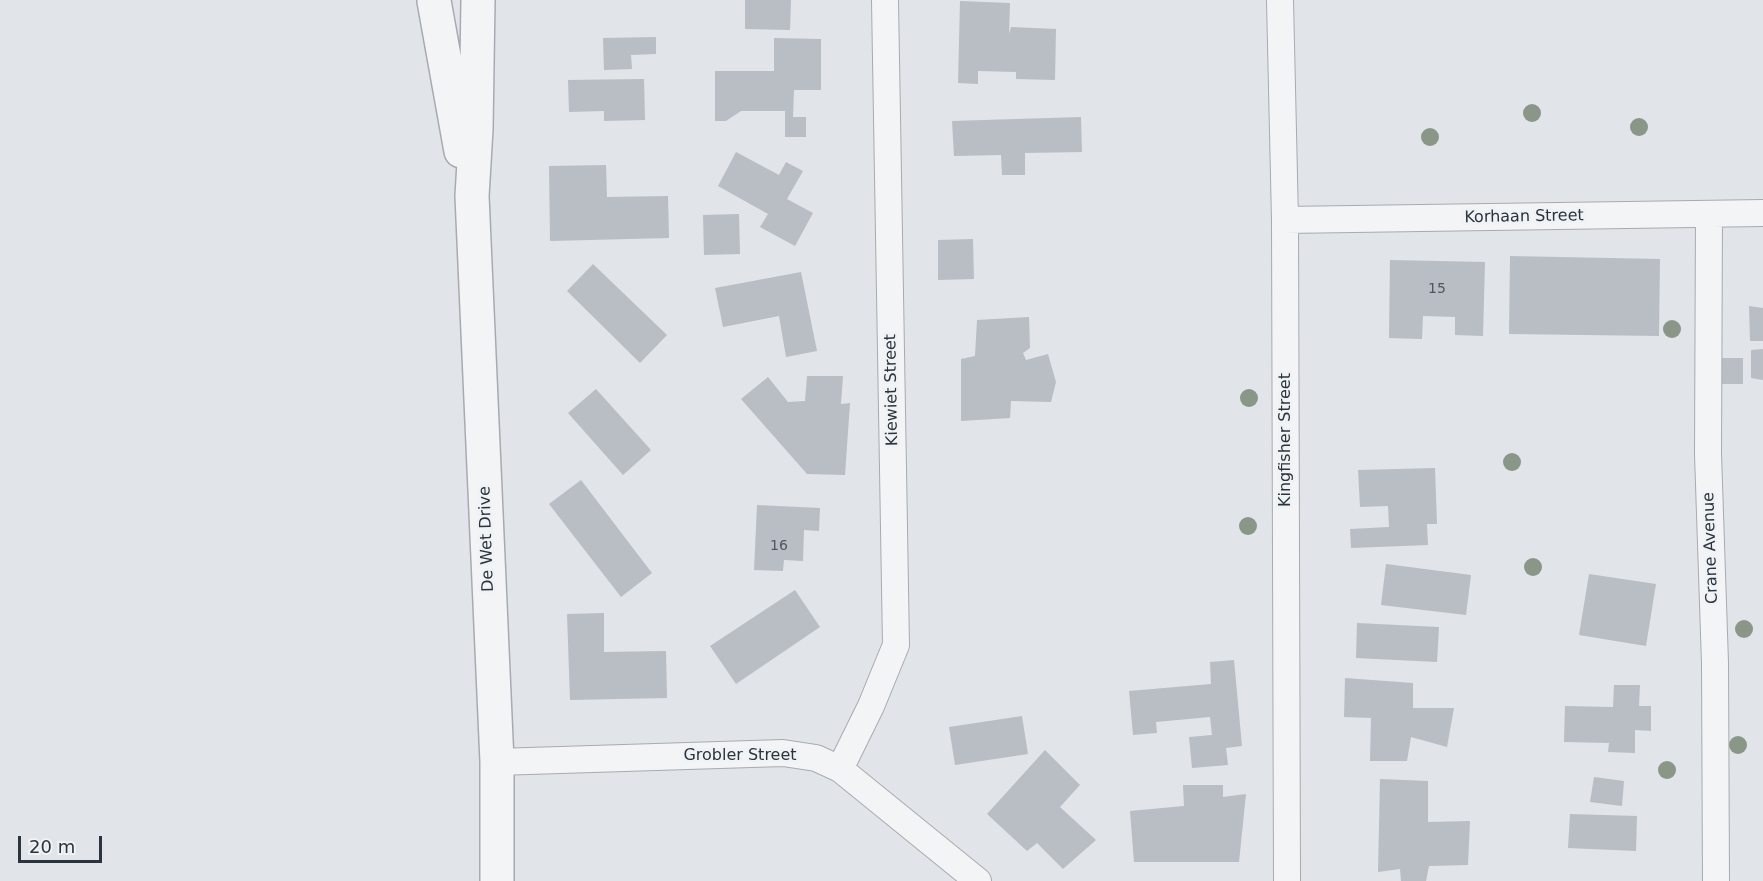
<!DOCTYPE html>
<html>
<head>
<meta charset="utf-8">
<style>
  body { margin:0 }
  #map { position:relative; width:1763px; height:881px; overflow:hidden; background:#e1e4e8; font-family:"DejaVu Sans",sans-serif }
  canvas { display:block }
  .scale { position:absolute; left:18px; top:836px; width:84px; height:27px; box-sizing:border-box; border:3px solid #2b333d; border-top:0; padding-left:8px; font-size:18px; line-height:21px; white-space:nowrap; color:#2b333d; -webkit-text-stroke:4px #f0f3f5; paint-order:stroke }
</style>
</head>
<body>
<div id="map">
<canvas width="1763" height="881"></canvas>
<div class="scale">20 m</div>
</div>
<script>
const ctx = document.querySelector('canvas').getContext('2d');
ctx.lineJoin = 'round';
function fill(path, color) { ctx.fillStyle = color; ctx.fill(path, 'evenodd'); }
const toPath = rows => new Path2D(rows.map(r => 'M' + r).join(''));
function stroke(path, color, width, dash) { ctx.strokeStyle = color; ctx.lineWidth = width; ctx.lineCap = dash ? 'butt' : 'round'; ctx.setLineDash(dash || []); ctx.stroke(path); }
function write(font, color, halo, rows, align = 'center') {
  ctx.font = font + ' "DejaVu Sans",sans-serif'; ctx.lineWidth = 6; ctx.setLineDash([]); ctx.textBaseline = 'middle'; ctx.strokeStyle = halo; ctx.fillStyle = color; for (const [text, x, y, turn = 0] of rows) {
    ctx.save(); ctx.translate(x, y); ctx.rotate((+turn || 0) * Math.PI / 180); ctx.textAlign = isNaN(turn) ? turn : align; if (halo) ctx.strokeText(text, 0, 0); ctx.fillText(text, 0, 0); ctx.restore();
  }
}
fill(toPath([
  [745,0,791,0,790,30,745,29],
  [960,1,1010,3,1009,34,1011,27,1056,29,1055,80,1016,79,1016,72,978,71,978,84,958,83],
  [656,37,656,54,631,55,632,69,604,70,603,38],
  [774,38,821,39,821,90,794,90,793,117,806,117,806,137,785,137,785,111,741,111,726,121,715,121,715,71,774,71],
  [644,79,645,120,604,121,604,111,569,112,568,80],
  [1081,117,1082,152,1025,153,1025,175,1002,175,1001,155,954,156,952,121],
  [736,152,779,175,786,162,803,171,787,199,813,213,795,246,760,227,768,214,718,186],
  [606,165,607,197,668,196,669,238,550,241,549,166],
  [739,214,740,254,704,255,703,215],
  [973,239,974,279,938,280,938,240],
  [1510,256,1660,259,1659,336,1509,334],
  [1390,260,1485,262,1483,336,1455,335,1455,317,1423,316,1422,339,1389,338],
  [593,264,667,335,640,363,567,291],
  [801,272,817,351,786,357,779,316,723,327,715,288],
  [1749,306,1763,308,1763,341,1750,341],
  [1029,317,1030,348,1023,353,1026,360,1048,354,1056,382,1051,402,1011,401,1010,418,961,421,961,359,975,356,977,320],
  [1763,349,1763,380,1751,378,1751,350],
  [1718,358,1743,358,1743,384,1718,384],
  [807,376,843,376,841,404,850,403,845,475,807,474,741,399,768,377,788,402,805,401],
  [596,389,651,450,623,475,568,413],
  [1435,468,1437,524,1427,524,1428,545,1351,548,1350,529,1389,527,1388,506,1360,507,1358,470],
  [581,480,652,573,621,597,549,504],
  [757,505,820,508,819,531,804,530,803,561,784,560,783,571,754,570],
  [1386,564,1471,575,1466,615,1381,605],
  [1589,574,1656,584,1646,646,1579,635],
  [795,590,820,627,736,684,710,646],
  [604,613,604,652,666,651,667,698,570,700,567,614],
  [1357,623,1439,627,1437,662,1356,658],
  [1234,660,1242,746,1226,748,1228,765,1192,768,1189,737,1212,735,1210,717,1156,722,1157,733,1133,735,1129,691,1211,684,1210,662],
  [1345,678,1413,683,1413,708,1454,708,1447,747,1411,737,1407,761,1370,761,1371,718,1344,717],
  [1614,685,1640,685,1639,706,1651,706,1651,731,1635,730,1635,753,1608,752,1609,743,1564,742,1565,706,1613,707],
  [1022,716,1028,754,955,765,949,727],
  [1045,750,1080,785,1060,807,1096,840,1063,869,1037,843,1027,851,987,814],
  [1594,777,1624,781,1622,806,1590,802],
  [1380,779,1428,781,1428,822,1470,821,1468,865,1429,866,1426,881,1401,881,1400,869,1378,872],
  [1183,785,1223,785,1223,797,1246,794,1239,862,1134,862,1130,811,1184,806],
  [1570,814,1637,816,1636,851,1568,848]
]), '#b8bec4');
const minor = toPath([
  [1280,0,1285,220,1287,881],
  [1709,215,1708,454,1715,663,1716,881],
  [1285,220,1763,213],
  [497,762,783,753,816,758,840,769,978,881],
  [840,769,871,706,896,645,885,0]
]);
const tertiary = toPath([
  [478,0,476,129,472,196,497,762,497,881],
  [434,1,461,151]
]);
stroke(minor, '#a7abb1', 28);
stroke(tertiary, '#a7abb1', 36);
stroke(minor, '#f3f4f6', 26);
stroke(tertiary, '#f3f4f6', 33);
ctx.fillStyle = '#8a9688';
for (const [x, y] of [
  [1532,113],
  [1639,127],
  [1430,137],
  [1672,329],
  [1249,398],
  [1512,462],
  [1248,526],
  [1533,567],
  [1744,629],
  [1738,745],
  [1667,770]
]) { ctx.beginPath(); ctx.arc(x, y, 9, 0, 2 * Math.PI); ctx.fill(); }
write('14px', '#4e565f', null, [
  ["15",1437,289],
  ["16",779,546]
]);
write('16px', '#2b333d', '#f0f3f5', [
  ["Korhaan Street",1524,217,-1],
  ["Kiewiet Street",892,390,-91],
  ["Kingfisher Street",1286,440,-90],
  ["De Wet Drive",487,539,-92],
  ["Crane Avenue",1711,548,-92],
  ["Grobler Street",740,756]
]);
</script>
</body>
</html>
